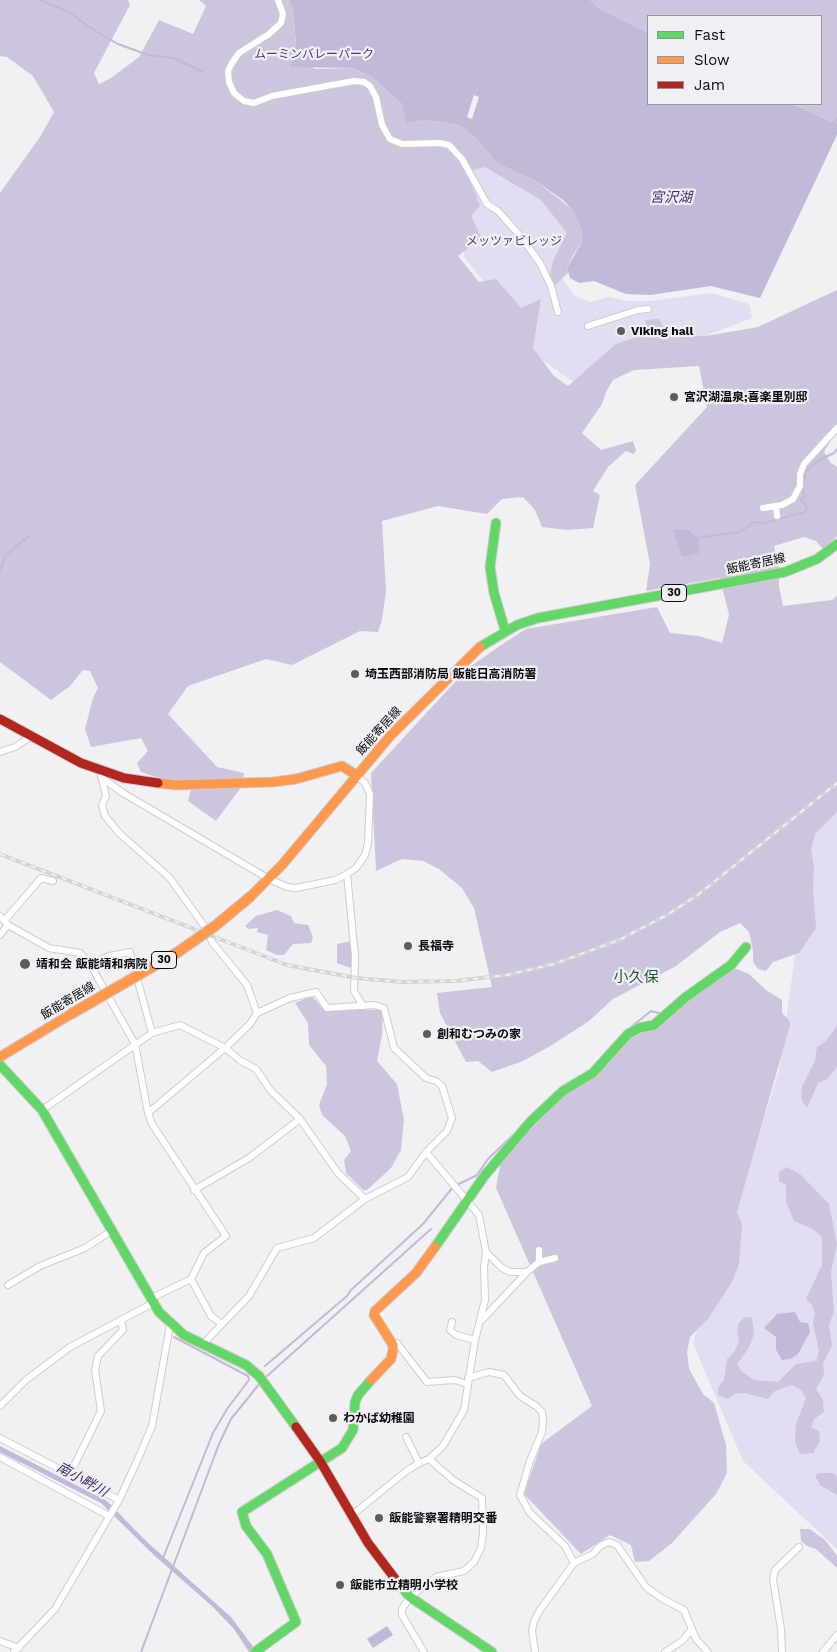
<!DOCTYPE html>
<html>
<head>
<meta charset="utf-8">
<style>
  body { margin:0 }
  #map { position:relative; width:837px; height:1652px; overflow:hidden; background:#f1f0f3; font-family:"Work Sans",sans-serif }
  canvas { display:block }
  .legend { position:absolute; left:647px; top:15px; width:175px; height:90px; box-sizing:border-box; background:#f0eff4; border:1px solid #959498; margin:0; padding:6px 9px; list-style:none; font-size:15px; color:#0c0b0d }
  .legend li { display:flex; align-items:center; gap:10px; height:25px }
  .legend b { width:25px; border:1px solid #959498 }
</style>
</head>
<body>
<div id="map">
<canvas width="837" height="1652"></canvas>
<ul class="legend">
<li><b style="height:6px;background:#63d668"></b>Fast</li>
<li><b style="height:6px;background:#ff974d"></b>Slow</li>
<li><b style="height:6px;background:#b3261e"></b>Jam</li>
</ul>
</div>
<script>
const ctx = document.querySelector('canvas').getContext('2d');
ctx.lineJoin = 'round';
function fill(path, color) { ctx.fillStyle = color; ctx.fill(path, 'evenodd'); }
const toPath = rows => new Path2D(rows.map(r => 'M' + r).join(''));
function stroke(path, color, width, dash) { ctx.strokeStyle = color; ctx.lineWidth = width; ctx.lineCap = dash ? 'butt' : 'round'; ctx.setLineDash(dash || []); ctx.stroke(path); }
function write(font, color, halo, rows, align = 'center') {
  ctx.font = font + ' "Work Sans","Noto Sans JP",sans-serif'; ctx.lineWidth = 4.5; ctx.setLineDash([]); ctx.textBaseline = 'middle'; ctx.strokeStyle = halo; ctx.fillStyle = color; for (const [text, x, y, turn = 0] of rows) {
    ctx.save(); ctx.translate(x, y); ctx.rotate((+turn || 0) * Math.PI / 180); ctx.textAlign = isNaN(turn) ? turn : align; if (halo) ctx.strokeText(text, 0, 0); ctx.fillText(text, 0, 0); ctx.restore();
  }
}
fill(toPath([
  [471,149,542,195,576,231,555,268,575,296,590,302,609,297,626,301,650,301,712,293,749,304,752,318,578,385,523,347,503,305,464,257,465,221,457,163],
  [837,805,837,1549,743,1461,693,1343,779,1071,813,825]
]), '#e2ddf0');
fill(toPath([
  [0,0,128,0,130,5,94,73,99,84,111,78,139,57,159,20,193,34,206,6,199,0,289,0,293,10,296,45,293,60,316,69,353,68,372,77,401,103,406,123,428,120,459,125,475,137,495,161,509,169,536,181,572,209,582,230,582,242,572,257,567,268,568,273,555,285,550,275,553,261,567,233,541,200,485,167,467,172,480,206,471,215,481,238,458,256,479,282,496,279,521,308,541,299,533,348,554,376,568,386,616,344,647,333,645,320,659,319,669,336,706,336,758,327,837,290,837,430,824,452,831,463,837,467,837,536,824,550,816,541,804,537,774,546,779,568,779,586,783,606,832,600,837,596,837,812,815,834,811,850,814,866,813,890,816,928,799,953,773,962,766,971,758,969,753,962,753,951,749,932,740,923,720,932,676,966,613,999,589,1021,552,1045,523,1061,492,1072,478,1061,466,1062,440,1013,437,993,492,987,474,908,462,888,439,869,423,861,402,859,376,871,371,773,467,669,498,647,526,629,657,607,670,633,699,636,722,643,729,615,720,578,646,591,650,564,635,485,707,407,699,366,634,370,613,380,606,392,602,404,582,433,601,450,633,441,636,451,633,454,626,451,608,467,593,491,600,495,593,528,567,530,542,527,535,510,523,497,502,499,487,514,438,506,382,521,386,591,382,620,378,632,360,631,292,665,266,659,188,686,168,714,217,767,244,773,242,786,216,821,188,801,191,789,141,772,137,763,148,751,141,738,91,747,85,729,93,698,98,688,90,671,83,670,70,686,51,700,0,662,0,193,40,137,54,112,33,76,7,57,0,56],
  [590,0,837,0,837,124,792,104,821,104,821,16,648,16,648,33,600,9],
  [277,910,291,916,294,923,308,925,313,937,311,943,293,944,284,955,277,955,266,950,268,935,257,932,258,928,249,929,245,926,256,916],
  [351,941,354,965,351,968,337,963,337,944],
  [727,965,749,974,766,990,782,1000,782,1013,789,1020,790,1025,737,1212,742,1224,739,1264,732,1282,708,1319,690,1337,687,1352,689,1369,703,1394,714,1403,726,1445,727,1473,716,1494,672,1543,649,1561,635,1562,631,1545,610,1535,581,1554,524,1494,541,1444,592,1406,496,1188,501,1161,563,1095,598,1076,627,1041,638,1033,647,1032,659,1026],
  [312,996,323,1009,383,1010,382,1035,377,1061,397,1084,404,1120,401,1150,391,1168,367,1190,363,1190,346,1173,344,1160,351,1151,345,1136,322,1115,319,1105,327,1084,326,1066,309,1045,308,1023,295,1003],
  [837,1026,837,1067,827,1079,818,1083,807,1108,801,1099,802,1087,815,1061,817,1047,826,1041],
  [786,1167,801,1175,829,1204,837,1244,831,1272,834,1311,829,1325,832,1345,823,1364,824,1375,816,1389,823,1400,824,1412,814,1419,811,1427,819,1431,820,1441,813,1453,800,1454,795,1442,796,1424,806,1398,801,1390,792,1385,783,1388,775,1391,768,1399,744,1393,734,1394,728,1399,718,1395,718,1388,724,1380,727,1359,734,1352,739,1342,737,1331,739,1323,745,1317,752,1318,754,1335,748,1349,737,1364,741,1371,754,1380,778,1382,796,1364,816,1361,819,1351,813,1323,815,1313,812,1305,806,1299,822,1265,822,1237,813,1229,794,1221,786,1201,786,1185,779,1181,779,1172],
  [819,1473,832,1473,837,1476,837,1495,820,1485,815,1476],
  [800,1529,810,1529,826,1541,837,1556,837,1568,816,1549,807,1546,801,1541]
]), '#cdc5de');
fill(toPath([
  [289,0,590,0,600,9,648,33,648,104,792,104,837,124,837,135,760,298,711,286,650,295,626,294,594,281,579,283,570,278,567,268,582,242,582,230,572,209,563,200,536,181,509,169,495,161,475,137,459,125,428,120,406,123,401,103,372,77,353,68,290,67,296,45,293,10],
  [675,529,689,530,699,540,699,553,682,557,673,530],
  [795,1312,800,1322,808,1323,810,1332,798,1354,790,1359,782,1360,776,1350,776,1337,764,1328,777,1314],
  [0,1446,107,1501,147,1542,231,1617,257,1652,249,1652,234,1629,213,1607,155,1556,101,1503,0,1452],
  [387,1626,393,1635,373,1648,367,1639]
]), '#c2b9d8');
fill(toPath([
  [474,95,479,97,472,119,467,117]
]), '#f1f0f3');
stroke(toPath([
  [41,0,70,13,89,27,118,44,148,55,174,58,203,72],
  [835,123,837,118],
  [697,538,740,532,754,522,764,523,805,512,807,507,801,499,805,496,802,490,806,471,819,460,834,453,837,449],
  [0,570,6,555,29,536],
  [631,1027,651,1011,662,1014],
  [457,1185,477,1175,488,1159,512,1136],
  [265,1366,347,1296,351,1290,423,1224,453,1187],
  [266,1377,431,1229],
  [163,1558,213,1433,227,1409,249,1380,248,1376,174,1337],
  [141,1652,219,1444,231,1419,260,1383]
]), '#c2b9d8', 2);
const street = toPath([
  [278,0,283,14,281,23,269,34,239,53,232,63,228,71,229,82,234,93,244,101,254,103,272,96,354,81,364,82,370,86,376,97,382,125,390,139,402,144,440,143,449,145,462,159,487,204,498,211,522,238,540,263,551,286,558,312],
  [588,326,638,310,648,309],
  [776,506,777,516],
  [763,508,782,505,793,499,800,486,800,474,804,464,837,428],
  [0,752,15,747,30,737],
  [101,777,123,793,269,879,287,887,296,888,335,880,347,874,356,868,365,855,368,843,370,794,365,783,356,775],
  [102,779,106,796,102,805,105,816,120,834,169,877,207,930,212,942,247,985,257,1013,250,1024,225,1048,148,1113,152,1124,226,1236,204,1253,191,1279,150,1299],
  [347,874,355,956,354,991,363,1006],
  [0,916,8,925,49,948,80,953,90,964,135,1044,148,1113],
  [5,920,41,878,53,881],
  [0,935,8,925],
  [90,964,109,956,130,952,152,1033],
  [42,1110,152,1033,180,1025,225,1048,241,1061,256,1069,271,1091,300,1119,338,1173,365,1199],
  [194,1190,249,1158,300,1119],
  [539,1250,539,1262],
  [486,1252,502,1268,510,1272,527,1272],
  [191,1279,211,1316,222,1324],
  [8,1285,40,1266,85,1248,111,1231],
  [482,1320,527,1272,539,1262,555,1258],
  [452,1322,450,1330,456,1335,475,1340],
  [203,1344,249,1296,277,1248,314,1238,365,1199,408,1177,426,1152,447,1131,452,1118,442,1086,436,1081,426,1078,394,1048,384,1008,375,1005,327,1008,316,992,290,998,257,1013],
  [393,1345,397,1343,427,1382,455,1380,467,1384],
  [468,1378,489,1372,504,1375,520,1396,536,1406,542,1412,543,1420,542,1432,530,1461,520,1495,530,1513,565,1546,574,1563],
  [0,1406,26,1380,70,1347,153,1303],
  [406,1437,419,1463],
  [0,1438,119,1500],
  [0,1457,109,1516],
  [70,1474,101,1411,95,1370,98,1356,123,1330,121,1320],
  [351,1516,405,1472,419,1463,429,1459,443,1446,464,1410,475,1340,485,1300,484,1267,486,1252,479,1215,426,1152],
  [0,1641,19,1648],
  [14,1652,55,1609,119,1500,138,1459,152,1426,170,1325],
  [424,1652,402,1615,402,1609,410,1597,436,1577,464,1571,474,1562,481,1548,483,1533,482,1498,453,1480,429,1459],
  [535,1652,532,1631,534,1621,540,1610,574,1563,593,1554,600,1546,609,1542,617,1545,646,1587,663,1599,684,1610,696,1639,708,1652],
  [665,1652,682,1641,692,1629],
  [782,1652,781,1629,773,1579,775,1570,799,1547],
  [823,1652,837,1635]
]);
const fast = toPath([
  [496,523,490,567,494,593,505,630],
  [480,647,517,625,538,618,785,572,817,559,837,544],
  [0,1065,42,1110,159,1312,184,1335,246,1365,259,1376,296,1427],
  [435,1247,485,1175,531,1121,563,1091,593,1073,628,1034,639,1028,654,1025,686,997,731,965,746,947],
  [399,1584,410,1597,492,1652],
  [255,1652,296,1622,267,1554,246,1526,242,1512,342,1448,353,1430,355,1402,358,1395,371,1380]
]);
const slow = toPath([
  [158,783,176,785,273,782,296,779,342,766,356,775],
  [250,897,282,865,391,735,480,647],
  [0,1057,71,1014],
  [371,1380,391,1359,393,1350,393,1345,374,1315,375,1311,416,1273,435,1247]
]);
const jam = toPath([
  [0,719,81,763,124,778,158,783],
  [296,1427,320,1461,368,1543,399,1584]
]);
stroke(street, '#cdccce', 8);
stroke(fast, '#cdccce', 11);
stroke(slow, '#cdccce', 11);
stroke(jam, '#cdccce', 11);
stroke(street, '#fdfdfd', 6);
stroke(fast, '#63d668', 9);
stroke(slow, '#ff974d', 9);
stroke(jam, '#b3261e', 9);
const rail = toPath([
  [0,854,287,965,356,978,403,982,456,981,507,975,554,964,619,940,667,915,699,894,837,783]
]);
stroke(rail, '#d3d3d4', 4);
stroke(rail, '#f0eff4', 2, [5.5]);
const slowBridge = toPath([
  [71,1014,178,952,215,926,250,897]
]);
stroke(slowBridge, '#cdccce', 12, []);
stroke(slowBridge, '#ff974d', 10);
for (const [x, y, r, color] of [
  [621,331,5,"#5c5b5e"],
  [674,397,5,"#5c5b5e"],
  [355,674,5,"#5c5b5e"],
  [408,946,5,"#5c5b5e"],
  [25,964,6,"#5c5b5e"],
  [427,1034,5,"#5c5b5e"],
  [333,1418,5,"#5c5b5e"],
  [379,1518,5,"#5c5b5e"],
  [340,1585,5,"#5c5b5e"]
]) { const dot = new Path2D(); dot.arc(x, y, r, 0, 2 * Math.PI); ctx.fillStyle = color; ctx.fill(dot); stroke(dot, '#f0eff4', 2); }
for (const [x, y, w] of [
  [674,593,25],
  [164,960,25]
]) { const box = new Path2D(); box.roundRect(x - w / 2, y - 8.5, w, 17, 4); ctx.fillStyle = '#f0eff4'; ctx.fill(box); stroke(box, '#0c0b0d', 1); }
write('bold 11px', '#0c0b0d', null, [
  ["30",674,593],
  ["30",164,960]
]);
write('12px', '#4f3a72', '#f0eff4', [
  ["ムーミンバレーパーク",314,54],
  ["メッツァビレッジ",514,241]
]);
write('bold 12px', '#0c0b0d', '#f0eff4', [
  ["Viking hall",631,331],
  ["宮沢湖温泉;喜楽里別邸",684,397],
  ["埼玉西部消防局 飯能日高消防署",365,674],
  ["長福寺",418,946],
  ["靖和会 飯能靖和病院",36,964],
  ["創和むつみの家",437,1034],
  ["わかば幼稚園",343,1418],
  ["飯能警察署精明交番",389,1518],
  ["飯能市立精明小学校",350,1585]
], 'left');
write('12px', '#0c0b0d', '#f0eff4', [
  ["飯能寄居線",756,564,-12],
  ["飯能寄居線",379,731,-48],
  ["飯能寄居線",68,1001,-31]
]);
write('italic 14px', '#422e64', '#f0eff4', [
  ["宮沢湖",671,198],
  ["南小畔川",82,1480,29]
]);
write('15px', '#1b5f31', '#f0eff4', [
  ["小久保",636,978]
]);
</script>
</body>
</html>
